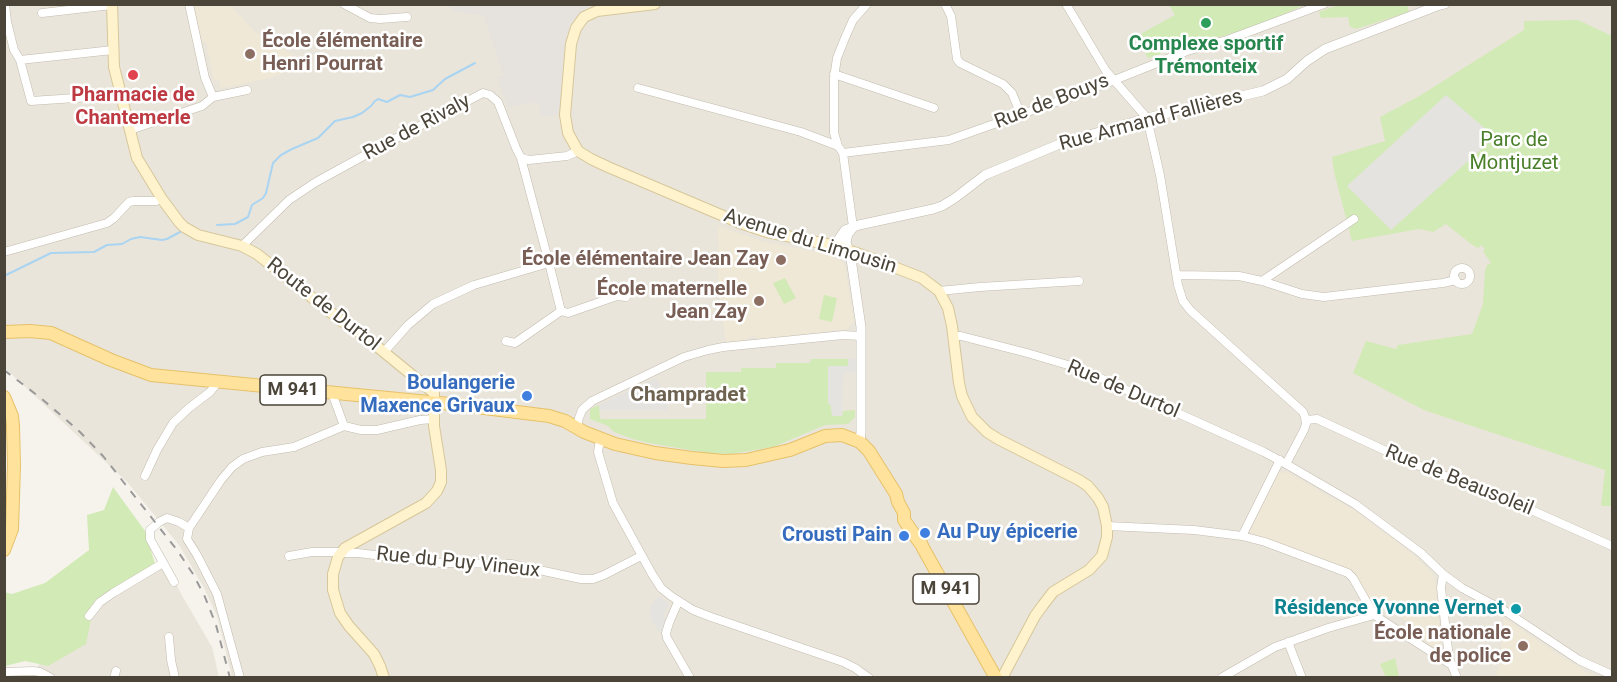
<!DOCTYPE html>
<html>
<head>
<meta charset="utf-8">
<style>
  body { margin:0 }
  #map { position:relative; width:1617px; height:682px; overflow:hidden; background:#f6f3ec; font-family:Roboto,sans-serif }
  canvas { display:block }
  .frame { position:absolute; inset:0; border:6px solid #4b4439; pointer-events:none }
</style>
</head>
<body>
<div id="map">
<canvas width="1617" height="682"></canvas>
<div class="frame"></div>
</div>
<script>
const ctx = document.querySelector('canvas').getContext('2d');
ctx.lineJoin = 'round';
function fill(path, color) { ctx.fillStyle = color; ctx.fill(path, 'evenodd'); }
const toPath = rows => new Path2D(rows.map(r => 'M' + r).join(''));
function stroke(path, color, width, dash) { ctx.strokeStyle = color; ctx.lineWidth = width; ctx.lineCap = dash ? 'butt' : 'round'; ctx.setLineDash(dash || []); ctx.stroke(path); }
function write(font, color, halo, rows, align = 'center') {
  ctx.font = font + ' Roboto,sans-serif'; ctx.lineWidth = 5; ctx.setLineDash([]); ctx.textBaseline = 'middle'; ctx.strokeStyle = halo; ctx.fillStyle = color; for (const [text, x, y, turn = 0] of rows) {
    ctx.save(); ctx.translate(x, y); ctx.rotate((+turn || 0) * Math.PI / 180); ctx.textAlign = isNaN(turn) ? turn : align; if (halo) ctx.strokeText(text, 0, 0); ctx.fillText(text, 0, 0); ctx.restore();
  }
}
fill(toPath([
  [5,5,1612,5,1612,677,232,677,217,616,204,588,179,545,128,483,5,368],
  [164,558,180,592,212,647,219,677,31,678,63,624]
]), '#eae5da');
fill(toPath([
  [450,5,588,5,586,9,575,18,567,32,562,114,541,117,538,102,508,107,496,77,504,76,484,16,452,11]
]), '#e6e2dd');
fill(toPath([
  [192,5,230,5,255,32,306,63,271,78,221,88,219,80,214,80,206,42,200,42],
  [718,226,764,242,827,254,836,259,844,262,854,321,847,329,758,339,754,335,744,340,726,342,720,301,718,273,719,260],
  [1279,471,1281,473,1287,472,1326,495,1351,508,1411,553,1431,572,1434,576,1436,588,1441,645,1435,648,1417,635,1420,633,1418,630,1382,603,1377,605,1371,601,1353,572,1349,569,1251,534,1250,531],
  [1504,618,1562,657,1586,672,1601,677,1498,677,1496,670,1499,670]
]), '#efe8d6');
fill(toPath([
  [1341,4,1407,5,1409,12,1356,29,1350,27,1348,17,1321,18,1319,12],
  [1169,5,1305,5,1256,26,1220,37,1182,41,1172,45,1158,55,1148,58,1137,36,1175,15],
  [1578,20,1612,36,1612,506,1601,506,1605,470,1424,410,1353,373,1366,341,1396,349,1398,345,1472,334,1483,304,1485,271,1487,265,1491,263,1483,251,1485,250,1482,245,1478,248,1471,244,1446,224,1433,232,1419,229,1352,241,1334,172,1332,157,1385,141,1380,117,1421,95,1524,30,1524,21],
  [785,278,796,298,784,304,773,283],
  [824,295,837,298,832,322,819,319],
  [811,359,848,359,848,366,828,367,828,404,831,404,832,415,842,416,843,411,855,410,855,417,848,424,825,425,773,447,730,454,708,453,649,443,633,439,614,432,608,426,590,419,590,409,599,405,600,419,706,419,706,372,741,372,741,368,776,368,776,363,810,363],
  [113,487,145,531,155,564,95,600,86,644,48,666,25,661,5,666,4,592,12,594,45,583,89,550,87,515,104,510],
  [1395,658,1399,677,1386,677,1380,664]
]), '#d2eab5');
fill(toPath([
  [1446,95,1495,137,1391,230,1347,186],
  [848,359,856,359,856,372,843,373,842,416,832,416,831,405,828,404,828,366,848,366],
  [656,378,667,401,668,410,600,410,599,405],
  [658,597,660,597,669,604,663,613,664,617,667,618,664,631,660,632,652,621,650,610,651,606]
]), '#e5e3e0');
stroke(toPath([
  [217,225,235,224,248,217,252,205,263,198,266,193,273,163,281,155,292,149,318,138,335,121,353,117,362,113,371,106,375,101,378,99,387,102,400,95,410,97,433,90,445,79,475,63],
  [4,276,51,253,94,252,107,245,122,244,131,239,140,237,162,240,167,239,180,232]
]), '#a9d4f2', 2);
const minor = toPath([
  [5,4,7,22],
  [189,4,205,78,213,97],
  [344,4,370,18,380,19,407,17],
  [1066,4,1106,71,1147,118,1160,175,1178,285,1183,301,1190,310,1303,412,1305,417,1306,424,1304,430,1286,464,1355,504,1421,553,1443,574,1462,588,1505,611,1579,660,1612,675],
  [946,6,951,16,957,59,960,63,1003,84,1012,93,1021,115],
  [42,13,112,5],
  [4,21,7,22,14,50,20,60,113,50],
  [20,60,31,101,120,95],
  [834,74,934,108],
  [638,88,801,132,838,146],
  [130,130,202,106,213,97,247,90],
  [843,153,949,140,1087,91,1187,51,1227,40,1324,4],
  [521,158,549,263,561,311],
  [853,227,843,153,838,146,834,133,834,78,837,58,845,38,853,20,867,4],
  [242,246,289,200,316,182,387,143,483,93,490,95,498,102,516,148,521,158,529,160,567,156,578,151],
  [4,252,107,223,114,218,129,202,133,201,156,201,162,199],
  '1454 276a8 8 0 1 1 16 0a8 8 0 1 1-16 0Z',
  [1177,275,1239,276,1262,281,1302,294,1324,297,1443,283,1456,280],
  [1262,281,1354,219],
  [939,291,980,287,1079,281],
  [561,311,568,313,617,296,626,297],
  [954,336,961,336,1027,353,1078,368,1264,452,1286,464],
  [506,341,515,343,561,311],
  [384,352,408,325,433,304,474,285,549,263],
  [332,393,344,426],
  [1306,420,1317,419,1412,463,1520,505,1612,546],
  [577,427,579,418,582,410,592,401,684,357,708,350,723,347,843,335,861,336],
  [605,440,599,445,598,452,613,503,652,574,661,588,671,596,693,610,711,617,843,662,855,668,869,678],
  [145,476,157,450,173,423,189,408,210,392,218,382],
  [1107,526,1194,530,1242,536,1265,542,1348,573,1353,578,1374,615],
  [1242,536,1280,460],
  [341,553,358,553,441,563,511,564,581,579,593,579,604,575,641,556],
  [289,556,312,552,342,552],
  [1443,574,1441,588,1449,658,1457,678],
  [174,582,150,539,150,530,159,522,167,518,179,522,189,528],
  [678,602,669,623,666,633,667,638,690,678],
  [89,616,100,602,113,593,163,563],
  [169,637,171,660,175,678],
  [1288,642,1302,678],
  [4,672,33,671,40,672,51,678],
  [114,678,116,671],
  [240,678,217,594,197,555,187,539,189,528,221,480,232,467,243,459,262,452,294,447,344,426,361,430,377,430,420,420,434,419],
  [1221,678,1275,647,1328,628,1374,615,1450,664]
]);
const tertiary = toPath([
  [852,229,848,234,846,242,851,259,861,327,861,432,860,442],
  [836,246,838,240,845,230,859,225,933,209,942,206,955,198,985,175,1062,143,1147,118,1263,91,1287,79,1307,61,1325,49,1437,6,1445,4]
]);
const secondary = toPath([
  [112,4,114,67,137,158,162,199,179,222,184,227,198,235,242,246,257,254,343,322,363,335,434,393,434,426,441,470,441,482,437,491,426,503,345,548,338,557,333,574,333,590,340,613,349,626,374,654,380,666,384,678],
  [655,4,597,11,584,17,576,28,571,44,565,115,568,133,578,151,591,159,608,167,740,223,767,232,836,246,871,258,922,278,939,291,948,308,952,326,959,383,962,396,972,417,987,432,998,439,1079,480,1088,486,1098,498,1103,507,1107,526,1107,537,1102,556,1089,570,1053,592,1043,605,1035,616,1002,678]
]);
const primary = toPath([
  [4,332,30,331,51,333,111,360,151,375,460,405,549,416,565,421,584,432,615,444,655,453,692,458,723,461,746,460,790,450,825,436,842,435,860,442,869,451,896,494,898,502,904,513,904,520,920,543],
  [4,397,12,416,13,426,14,465,12,529,4,550],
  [918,536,923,548,996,678]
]);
stroke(minor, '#c2bbae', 9);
stroke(tertiary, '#c2bbae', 10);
stroke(secondary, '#d6c79b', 12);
stroke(primary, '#e6c16a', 14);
stroke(minor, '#fff', 8);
stroke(tertiary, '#fff', 9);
stroke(secondary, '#fff3cd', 10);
stroke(primary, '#ffe39c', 12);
stroke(toPath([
  [4,370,42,399,80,432,103,456,177,550,193,574,205,597,216,625,230,678]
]), '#9a9a9a', 2, [8, 8]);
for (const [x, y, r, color] of [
  [1206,23,6,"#2e9e5b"],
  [250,54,6,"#8d6e63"],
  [133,75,6,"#e0444e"],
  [781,260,6,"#8d6e63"],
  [759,301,6,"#8d6e63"],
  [527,396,6,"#3f7fe0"],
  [925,533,6,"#3f7fe0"],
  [904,536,6,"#3f7fe0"],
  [1516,609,6,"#0f9aa8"],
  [1523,646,6,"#8d6e63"]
]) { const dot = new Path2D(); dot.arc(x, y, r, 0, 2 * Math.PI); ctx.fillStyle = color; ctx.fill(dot); stroke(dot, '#fff', 2); }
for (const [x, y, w] of [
  [293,390,66],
  [946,589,66]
]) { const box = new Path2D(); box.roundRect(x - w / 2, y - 15, w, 30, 4.5); ctx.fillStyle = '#fff'; ctx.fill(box); stroke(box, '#4b4439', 1.5); }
write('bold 18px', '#4b4439', null, [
  ["M 941",293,390],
  ["M 941",946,589]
]);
write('bold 20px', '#785e54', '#fff', [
  ["École élémentaire",262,42,"left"],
  ["Henri Pourrat",262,65,"left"],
  ["École élémentaire Jean Zay",769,260],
  ["École maternelle",747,290],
  ["Jean Zay",747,313],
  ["École nationale",1511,634],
  ["de police",1511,657]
], 'right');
write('bold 20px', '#27864d', '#fff', [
  ["Complexe sportif",1206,45],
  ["Trémonteix",1206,68]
]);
write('bold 20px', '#be3a42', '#fff', [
  ["Pharmacie de",133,96],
  ["Chantemerle",133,119]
]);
write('20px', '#4b4439', '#fff', [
  ["Rue de Bouys",1052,102,-21],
  ["Rue Armand Fallières",1151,121,-15],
  ["Rue de Rivaly",417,128,-28],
  ["Avenue du Limousin",810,242,17],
  ["Route de Durtol",323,305,38],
  ["Rue de Durtol",1123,390,23],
  ["Rue de Beausoleil",1459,481,22],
  ["Rue du Puy Vineux",458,563,6]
]);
write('20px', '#4a7f2a', '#fff', [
  ["Parc de",1514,141],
  ["Montjuzet",1514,164]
]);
write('bold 20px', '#366cbe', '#fff', [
  ["Boulangerie",515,384],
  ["Maxence Grivaux",515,407],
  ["Au Puy épicerie",937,533,"left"],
  ["Crousti Pain",892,536]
], 'right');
write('bold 20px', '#0d838f', '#fff', [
  ["Résidence Yvonne Vernet",1504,609]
], 'right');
write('bold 21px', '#6e6250', '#fff', [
  ["Champradet",688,396]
]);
</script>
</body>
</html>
